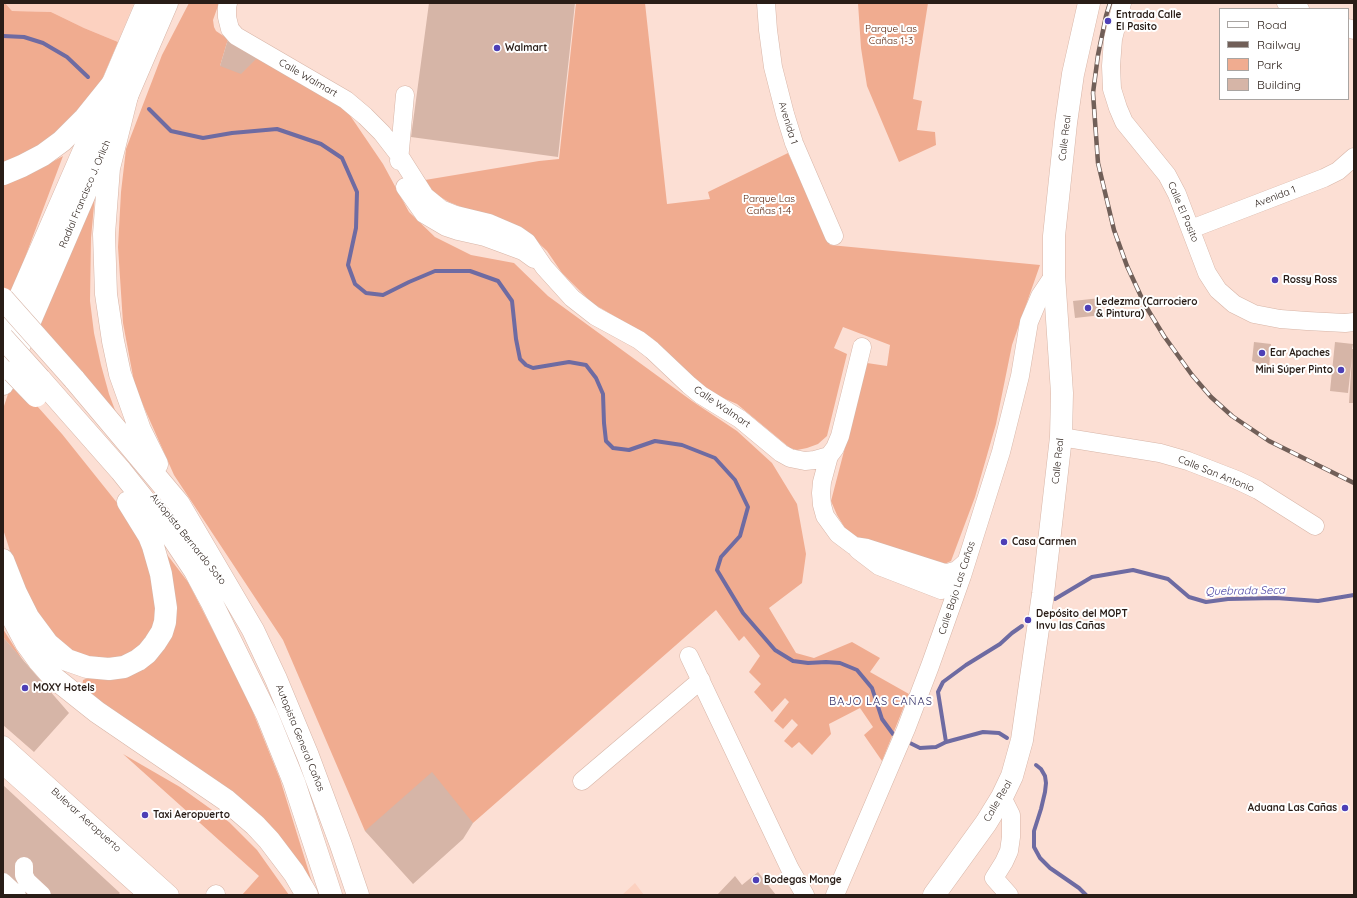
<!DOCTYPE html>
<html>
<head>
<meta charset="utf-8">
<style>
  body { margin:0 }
  #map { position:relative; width:1357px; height:898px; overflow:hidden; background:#fcdfd4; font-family:Quicksand,sans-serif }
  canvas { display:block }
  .frame { position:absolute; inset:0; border:4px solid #291d17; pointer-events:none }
  .legend { position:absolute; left:1219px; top:8px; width:130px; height:92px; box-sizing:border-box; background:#fff; border:1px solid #a9a5a2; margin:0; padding:5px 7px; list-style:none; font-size:12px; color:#291d17 }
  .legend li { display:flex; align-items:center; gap:8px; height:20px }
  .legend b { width:20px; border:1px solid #a9a5a2 }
</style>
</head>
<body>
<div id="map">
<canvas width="1357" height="898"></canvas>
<div class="frame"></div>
<ul class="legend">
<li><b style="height:5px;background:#fff"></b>Road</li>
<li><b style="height:5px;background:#715f58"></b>Railway</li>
<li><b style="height:11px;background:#f0ac90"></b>Park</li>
<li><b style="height:11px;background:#d6b5a7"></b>Building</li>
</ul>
</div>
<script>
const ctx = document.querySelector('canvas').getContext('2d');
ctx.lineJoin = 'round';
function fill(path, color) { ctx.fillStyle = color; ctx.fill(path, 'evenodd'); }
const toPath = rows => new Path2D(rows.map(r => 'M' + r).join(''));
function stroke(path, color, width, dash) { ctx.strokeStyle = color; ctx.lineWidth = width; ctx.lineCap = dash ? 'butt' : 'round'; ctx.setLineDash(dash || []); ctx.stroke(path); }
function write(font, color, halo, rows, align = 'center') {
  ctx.font = font + ' Quicksand,sans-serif'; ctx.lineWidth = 4; ctx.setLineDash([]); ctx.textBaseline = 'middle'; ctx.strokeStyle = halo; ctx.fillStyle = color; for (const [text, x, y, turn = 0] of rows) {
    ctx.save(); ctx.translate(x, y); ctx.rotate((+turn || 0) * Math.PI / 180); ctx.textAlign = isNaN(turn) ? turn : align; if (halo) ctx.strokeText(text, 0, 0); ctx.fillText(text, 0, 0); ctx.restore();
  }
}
fill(toPath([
  [5,3,134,3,118,42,84,28,51,12,12,11],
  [635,883,644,895,622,895]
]), '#fcd1c0');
fill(toPath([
  [3,3,5,3,12,11,51,12,84,28,118,42,98,89,46,145,3,163],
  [189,3,219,3,213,20,214,27,216,31,228,39,220,66,258,57,345,108,383,164,409,212,435,237,471,255,514,263,548,296,692,401,737,431,772,463,797,504,806,554,802,583,769,608,796,653,814,658,852,642,880,658,870,672,909,694,882,761,864,735,873,727,860,708,829,724,831,734,812,755,799,742,792,748,784,741,798,725,792,719,783,729,774,721,789,702,785,698,772,712,754,692,761,684,749,672,760,656,744,636,739,641,716,610,473,823,365,831,283,640,174,475,135,387,123,323,118,247,121,192,126,149,162,55],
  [576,3,645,3,667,204,710,199,708,192,788,153,830,245,1040,265,1012,345,996,424,975,497,951,561,940,566,866,544,848,533,837,515,831,501,867,363,887,366,890,345,843,327,834,348,847,354,827,436,818,444,807,448,797,450,790,448,737,404,709,392,653,339,592,303,562,273,547,251,530,235,449,202,435,194,425,180,539,161,559,159],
  [858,3,928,3,913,99,922,101,917,130,935,132,936,145,899,162,867,86,861,48],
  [63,156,11,295,3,286,3,182,32,173],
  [95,195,91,238,90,301,94,333,101,365,109,394,118,418,40,326],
  [13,379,62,434,138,529,151,567,156,612,154,629,139,648,126,655,113,659,84,657,64,646,49,630,32,604,11,554,3,529,3,409],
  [159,544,188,582,246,695,280,779,312,882,82,688,83,680,162,649],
  [3,629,24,662,3,637],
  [123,754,180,787,229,822,257,850,289,895,242,895,259,876]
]), '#f0ac90');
stroke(toPath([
  [3,36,24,37,43,43,67,57,88,77],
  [149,109,171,131,203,138,232,133,277,129,321,144,342,158,357,192,356,228,348,265,355,284,366,293,383,295,409,282,435,271,470,271,498,281,512,301,516,339,520,359,526,365,533,368,569,362,586,365,596,378,603,394,604,423,606,441,613,448,629,450,655,441,682,445,715,458,735,480,748,507,740,536,721,557,717,570,743,613,775,650,793,661,808,663,826,662,840,663,857,670,872,688,882,719,893,734,898,736],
  [1055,599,1092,577,1133,570,1168,579,1189,597,1206,602,1228,599,1276,598,1318,601,1354,595],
  [906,741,920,748,936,747,946,742,983,732,999,733,1007,738],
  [946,742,938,692,943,682,966,665,1000,644,1012,633,1022,626],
  [1036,765,1041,769,1045,776,1046,783,1045,792,1041,809,1034,831,1034,847,1040,858,1050,868,1079,888,1086,895]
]), '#6e6ba2', 4);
fill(toPath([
  [429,3,575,3,558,157,411,137],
  [228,39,258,57,241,74,220,66],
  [1100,298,1102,315,1075,318,1073,301],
  [1254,342,1271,344,1269,368,1252,361],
  [1335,342,1353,344,1352,349,1354,349,1354,403,1349,403,1352,357,1348,393,1330,391],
  [3,637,69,713,34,752,3,725],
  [432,772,473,823,463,839,413,884,365,831],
  [3,785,120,893,118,895,3,895],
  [758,872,776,895,717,895,735,876,742,885]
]), '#d6b5a7');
const minor = toPath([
  [228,3,227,7,227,17,230,29,236,36,346,100,365,116,382,133,399,155,425,196,441,209,456,215,489,223,517,235,527,242,544,267,572,298,595,316,639,340,652,350,689,385,701,395,740,419,781,453,790,458,805,461,815,460,829,456],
  [766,3,768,30,773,67,785,114,794,143,834,236],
  [1122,3,1113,39,1111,66,1112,89,1118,108,1124,122,1167,175,1177,194,1207,273,1218,290,1234,304,1254,314,1280,319,1307,321,1345,323,1354,322],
  [1286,3,1300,9],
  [1348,28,1354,30],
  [399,161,405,95],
  [405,187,424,214,446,227,458,231,485,237,523,251,534,259],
  [1191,229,1324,178,1338,171,1354,157],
  [862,347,840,436,835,448,829,456,822,482,821,493,822,505,825,516,838,534,854,546,867,548,942,572,947,573,957,570,966,562],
  [1061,437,1160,453,1188,461,1237,480,1258,490,1315,526],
  [858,550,879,566,941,590,952,587,962,576],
  [689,656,790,869,805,895],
  [3,745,170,895],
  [3,765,148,895],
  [582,781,701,680],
  [1002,797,1011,815,1011,837,1009,851,1004,862,994,878,1009,895],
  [24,866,24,875,27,881,42,895],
  [3,882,17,895],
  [215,895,216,894],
  [835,895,906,729,930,666,962,576,1001,452,1020,376,1029,322,1040,296,1054,275]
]);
const major = toPath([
  [3,336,98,118,147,3],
  [3,384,167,3],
  [934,895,986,823,1002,797,1012,776,1022,740,1043,594,1061,437,1062,393,1054,275,1054,236,1066,123,1073,74,1089,3]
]);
const highway = toPath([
  [128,92,109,168,104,234,106,294,113,341,120,374,140,430,157,464],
  [3,174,22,166,43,155,62,141,85,118,114,82],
  [40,379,121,471,165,526,195,571,211,601,267,715,294,782,331,895],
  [74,379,179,504,253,630,276,679,308,756,341,845,358,895],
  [3,560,16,593,28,617,48,644,67,660,87,667,109,669,124,667,138,660,147,653,155,643,162,632,165,622,166,608,161,574,153,546,149,536,128,502],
  [3,600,26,643,39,661,53,677,97,712,226,800,255,825,269,840,294,873,307,895]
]);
stroke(minor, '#d7b5a7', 19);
stroke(major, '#d7b5a7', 23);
stroke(highway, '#d7b5a7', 23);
stroke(minor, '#fff', 18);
stroke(major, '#fff', 22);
stroke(highway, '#fff', 22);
const rail = toPath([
  [1110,3,1106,16,1098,55,1093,93,1098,163,1114,230,1127,266,1145,305,1164,336,1192,375,1211,397,1232,416,1269,441,1354,483]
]);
stroke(rail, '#715f58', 4.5);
stroke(rail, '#fff', 3, [9]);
const highwayBridge = toPath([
  [3,299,74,379],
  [3,338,40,379],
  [13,372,36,396]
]);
stroke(highwayBridge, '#d7b5a7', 23, []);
stroke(highwayBridge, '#fff', 22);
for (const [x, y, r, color] of [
  [1108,21,4,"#4d3fb6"],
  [497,48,4,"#4d3fb6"],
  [1275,280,4,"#4d3fb6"],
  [1088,308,4,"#4d3fb6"],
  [1262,353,4,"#4d3fb6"],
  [1341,370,4,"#4d3fb6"],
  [1004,542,4,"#4d3fb6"],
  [1028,620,4,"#4d3fb6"],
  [25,688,4,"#4d3fb6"],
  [1345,808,4,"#4d3fb6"],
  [145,815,4,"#4d3fb6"],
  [756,880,4,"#4d3fb6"]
]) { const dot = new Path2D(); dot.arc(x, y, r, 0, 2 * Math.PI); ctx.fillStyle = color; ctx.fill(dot); stroke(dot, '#fff', 1.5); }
write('bold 10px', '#291d17', '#fff', [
  ["Entrada Calle",1116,15],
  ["El Pasito",1116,27],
  ["Walmart",505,48],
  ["Rossy Ross",1283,280],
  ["Ledezma (Carrociero",1096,302],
  ["& Pintura)",1096,314],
  ["Ear Apaches",1270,353],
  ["Mini Súper Pinto",1333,370,"right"],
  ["Casa Carmen",1012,542],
  ["Depósito del MOPT",1036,614],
  ["Invu las Cañas",1036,626],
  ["MOXY Hotels",33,688],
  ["Aduana Las Cañas",1337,808,"right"],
  ["Taxi Aeropuerto",153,815],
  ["Bodegas Monge",764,880]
], 'left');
write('10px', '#511a00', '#fff', [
  ["Parque Las",891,29],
  ["Cañas 1-3",891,41],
  ["Parque Las",769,199],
  ["Cañas 1-4",769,211]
]);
write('10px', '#291d17', '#fff', [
  ["Calle Walmart",308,78,30],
  ["Avenida 1",788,123,73],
  ["Calle Real",1065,138,-83],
  ["Radial Francisco J. Orlich",85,194,-67],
  ["Avenida 1",1275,197,-21],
  ["Calle El Pasito",1183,212,67],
  ["Calle Walmart",722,407,34],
  ["Calle Real",1058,461,-84],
  ["Calle San Antonio",1216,474,22],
  ["Autopista Bernardo Soto",188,539,51],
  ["Calle Bajo Las Cañas",957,588,-72],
  ["Autopista General Cañas",300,738,68],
  ["Calle Real",998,801,-60],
  ["Bulevar Aeropuerto",86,820,42]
]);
write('italic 11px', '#4b43a3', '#fff', [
  ["Quebrada Seca",1245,591,-1]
]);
ctx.letterSpacing = '1px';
write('11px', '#2c2862', '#fff', [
  ["BAJO LAS CAÑAS",881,702]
]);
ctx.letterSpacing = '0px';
</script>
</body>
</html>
